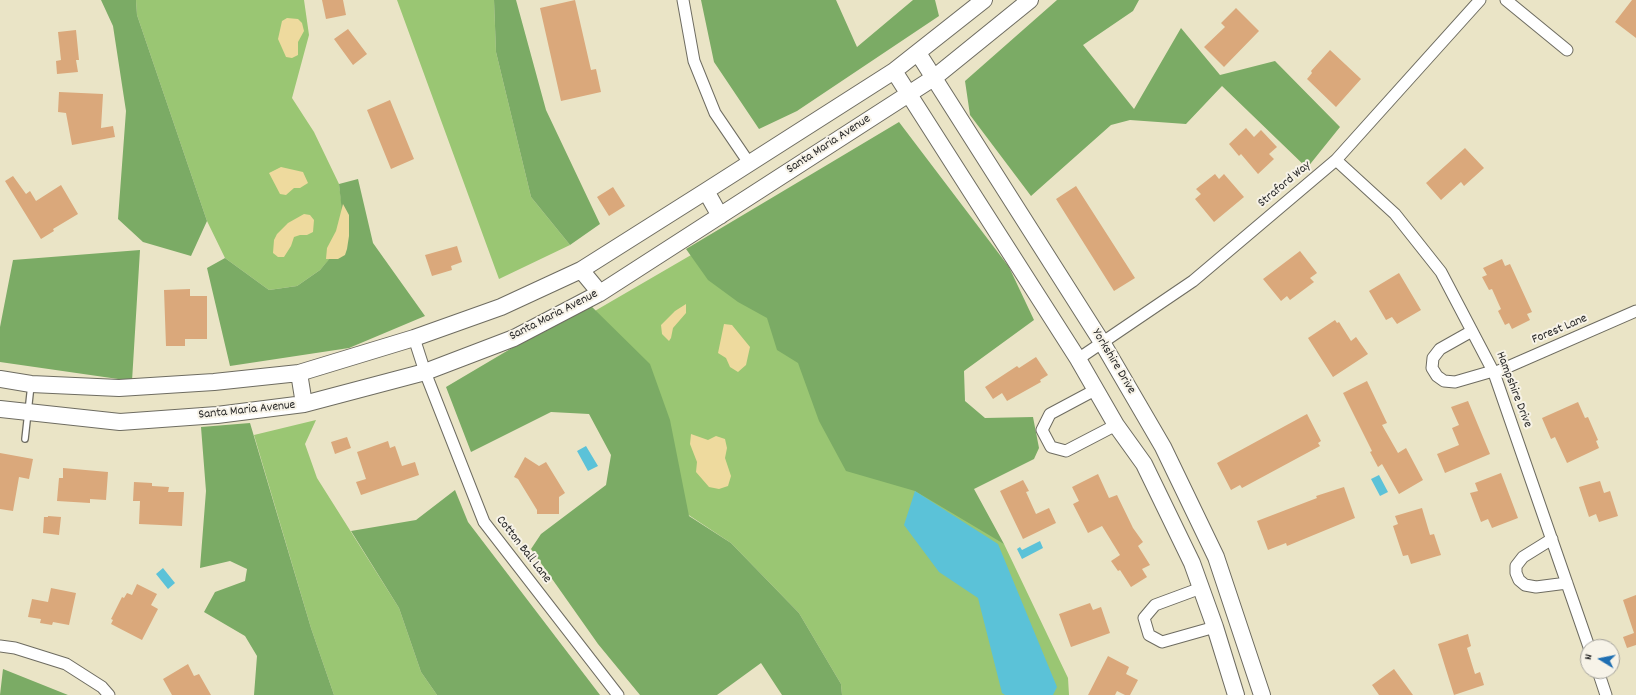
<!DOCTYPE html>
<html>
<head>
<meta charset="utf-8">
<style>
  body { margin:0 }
  #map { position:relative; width:1636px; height:695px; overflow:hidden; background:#eae4c6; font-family:Dekko,sans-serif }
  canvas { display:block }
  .north { position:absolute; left:1580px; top:639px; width:40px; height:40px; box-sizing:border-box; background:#f7f3e8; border:1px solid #a5a39c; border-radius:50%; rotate:280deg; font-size:11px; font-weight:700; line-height:16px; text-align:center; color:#2b2b2b }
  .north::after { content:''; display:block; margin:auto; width:14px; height:18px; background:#1f6fb2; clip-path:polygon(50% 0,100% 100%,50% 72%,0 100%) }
</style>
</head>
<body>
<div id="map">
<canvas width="1636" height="695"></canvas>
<div class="north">N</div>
</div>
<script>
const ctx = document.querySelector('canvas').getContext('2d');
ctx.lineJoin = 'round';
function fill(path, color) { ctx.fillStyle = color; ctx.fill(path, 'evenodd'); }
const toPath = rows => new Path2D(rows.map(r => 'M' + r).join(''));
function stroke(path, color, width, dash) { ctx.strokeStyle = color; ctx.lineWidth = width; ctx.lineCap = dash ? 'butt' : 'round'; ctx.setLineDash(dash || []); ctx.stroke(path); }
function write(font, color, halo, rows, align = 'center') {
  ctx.font = font + ' Dekko,sans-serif'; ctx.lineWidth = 4; ctx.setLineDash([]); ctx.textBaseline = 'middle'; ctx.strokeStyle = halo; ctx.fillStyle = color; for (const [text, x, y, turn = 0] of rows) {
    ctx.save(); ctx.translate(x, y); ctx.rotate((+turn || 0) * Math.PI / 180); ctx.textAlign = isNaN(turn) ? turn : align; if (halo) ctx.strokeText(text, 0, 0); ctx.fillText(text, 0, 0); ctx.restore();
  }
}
fill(toPath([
  [136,0,304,0,309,35,292,98,314,132,339,184,346,240,320,270,297,286,269,290,225,258,207,221,137,15],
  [397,0,494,0,496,52,531,197,570,245,499,279],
  [710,244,1004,544,1068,678,1069,695,842,695,841,684,799,613,731,543,675,506,581,319],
  [316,420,305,444,317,478,399,608,421,672,437,695,334,695,311,628,254,435]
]), '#9ac673');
fill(toPath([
  [101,0,136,0,137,15,207,221,191,256,143,242,118,219,126,111,113,26],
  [494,0,516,0,546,110,600,224,570,245,531,197,496,52],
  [701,0,836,0,857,47,913,0,935,0,939,16,797,111,759,129,714,62],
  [1057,0,1139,0,1133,11,1083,45,1134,109,1181,28,1220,75,1275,61,1340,127,1307,168,1222,86,1186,124,1130,120,1111,125,1031,196,970,115,965,81],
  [899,122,1009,267,1034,320,964,371,965,401,985,418,1033,417,1039,448,1034,459,974,489,1004,544,915,491,846,471,819,421,798,363,777,350,767,318,738,302,708,280,686,249],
  [358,179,373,243,425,316,349,348,230,366,207,268,225,258,269,290,297,286,320,270,345,240,339,184],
  [140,250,132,381,0,362,0,327,13,260],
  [588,303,650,364,670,420,689,516,731,543,799,613,841,684,842,695,782,695,761,663,717,695,640,695,598,644,531,549,541,534,606,485,611,455,589,414,551,412,471,452,446,387],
  [250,423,311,628,334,695,254,695,257,656,245,636,204,612,215,592,245,581,247,569,230,561,200,568,206,491,201,427],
  [455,490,468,522,600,695,437,695,421,672,399,608,351,531,416,520],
  [3,669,68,695,0,695]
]), '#7bab65');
fill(toPath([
  [287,18,298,19,302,23,304,31,298,42,298,55,292,58,286,57,278,39,282,21],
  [281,167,303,172,308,183,300,188,294,188,286,195,280,194,269,173],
  [343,204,349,215,349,236,347,249,345,255,338,259,326,259,327,248,336,231],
  [304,214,310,215,314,220,313,232,307,235,300,235,294,237,291,246,284,257,278,257,273,253,274,240,277,234,288,223],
  [686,304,686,313,673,328,671,338,669,341,662,334,661,325,675,311],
  [724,324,732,325,750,347,746,365,738,372,730,367,726,358,718,353],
  [691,434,708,440,716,436,725,439,727,448,725,458,731,476,728,486,719,489,709,487,696,472,697,462,690,444]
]), '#eeda9e');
fill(toPath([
  [586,446,598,466,588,471,577,451],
  [1379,475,1388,492,1380,496,1371,479],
  [915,491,998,544,1057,687,1053,695,1005,695,1002,693,978,598,939,572,904,525],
  [1040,541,1043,548,1022,559,1017,549,1020,547,1022,550],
  [163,568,175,583,168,589,156,574]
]), '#5bc2d8');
fill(toPath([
  [322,0,343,0,346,15,326,19],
  [575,0,591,70,596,69,601,92,561,101,540,8],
  [1632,0,1636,0,1636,38,1615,22],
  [1236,8,1259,31,1224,67,1204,47,1225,27,1221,23],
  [348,29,367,54,353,65,334,39],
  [76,30,79,60,76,60,78,72,57,74,56,61,61,60,58,32],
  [1330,50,1361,79,1336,107,1307,79,1312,73,1311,71],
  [59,92,103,94,101,128,113,126,115,137,72,145,66,113,58,112],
  [390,100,414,159,391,169,367,110],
  [1246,128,1254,137,1261,130,1277,147,1269,154,1274,159,1258,174,1241,154,1239,156,1229,144],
  [1465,148,1484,168,1464,186,1461,182,1441,200,1426,183],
  [1215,174,1219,179,1224,174,1244,197,1214,222,1195,199,1201,194,1196,189],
  [13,176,26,194,30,191,36,201,61,185,78,214,53,229,54,231,41,239,5,181],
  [1076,186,1135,278,1114,291,1056,199],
  [613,187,625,206,609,216,597,197],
  [457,246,462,262,451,266,452,270,432,276,425,255],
  [1300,251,1317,273,1310,278,1314,282,1290,300,1287,296,1281,301,1263,279],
  [1502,259,1505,266,1510,264,1532,312,1527,314,1530,320,1512,329,1509,323,1505,325,1498,311,1501,309,1492,289,1489,290,1482,277,1487,275,1483,268],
  [1399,273,1421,310,1397,324,1392,317,1386,320,1369,291],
  [190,289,190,296,207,296,207,339,185,339,185,346,166,346,164,290],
  [1335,320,1337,323,1339,322,1351,341,1356,337,1368,354,1333,377,1308,338],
  [1036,357,1048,375,1040,380,1041,382,1007,401,1002,393,993,399,985,387,1017,366,1019,368],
  [1367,381,1387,423,1382,425,1398,453,1406,448,1423,480,1399,494,1382,464,1378,467,1370,452,1372,451,1343,393],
  [1468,401,1490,454,1445,473,1437,454,1459,445,1452,428,1459,425,1451,407],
  [1578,402,1585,418,1588,417,1598,440,1596,441,1599,448,1567,463,1555,437,1551,439,1542,418],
  [1307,414,1321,441,1318,443,1320,446,1242,488,1240,485,1231,490,1217,463],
  [347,437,351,448,335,454,331,442],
  [388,441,390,448,395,446,402,466,415,462,419,475,361,495,356,482,366,479,357,452],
  [0,453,33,459,29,479,19,477,13,511,0,509],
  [525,457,539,466,546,462,565,493,559,497,559,514,537,514,537,510,518,479,514,477],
  [63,468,108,472,106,500,90,499,90,503,57,501,59,478,63,478],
  [1501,473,1518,518,1492,528,1488,519,1481,522,1470,493,1478,491,1475,483],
  [1098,474,1109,498,1117,495,1133,528,1143,542,1138,546,1150,565,1142,569,1147,577,1131,587,1120,570,1118,571,1111,561,1120,555,1102,526,1088,533,1073,504,1079,501,1072,487],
  [1023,480,1029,491,1026,492,1036,514,1049,508,1056,523,1023,539,1000,491],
  [1600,481,1604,493,1610,491,1618,516,1599,522,1596,514,1589,517,1579,487],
  [134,482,152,483,152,486,169,487,168,492,184,492,182,526,139,524,140,501,133,501],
  [1344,487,1355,518,1287,546,1286,543,1268,550,1257,521,1317,498,1316,496],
  [1422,508,1430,535,1434,534,1441,555,1411,564,1408,555,1403,556,1393,526,1398,524,1395,516],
  [48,516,61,517,59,535,43,533,44,517,48,517],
  [137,584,157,594,151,605,158,609,142,640,111,624,113,620,111,619,122,597,124,598,127,593,132,595],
  [51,588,76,593,69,625,53,622,52,625,40,623,41,619,28,617,32,599,48,602],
  [1636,595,1636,645,1627,648,1623,637,1634,633,1623,600],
  [1090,603,1093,610,1101,607,1110,633,1071,647,1059,614],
  [1468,634,1471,646,1467,648,1475,674,1480,672,1484,685,1454,695,1438,644],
  [1108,656,1129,667,1126,674,1138,680,1130,695,1125,695,1117,691,1115,695,1088,695],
  [188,664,194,676,199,674,211,695,172,695,163,679],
  [1394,669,1413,695,1379,695,1372,685]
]), '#daa87b');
const lane = toPath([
  [25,439,31,385]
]);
const street = toPath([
  [683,0,694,61,715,113,749,163],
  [1506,0,1567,50],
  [1336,160,1395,214,1441,272,1494,373,1589,647],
  [1472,331,1440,349,1433,358,1432,368,1437,376,1444,381,1455,382,1493,371],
  [414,338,425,372,484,522,618,695],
  [1078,359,1193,281,1336,160,1480,0],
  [1494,373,1636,311],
  [1095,390,1050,414,1042,430,1051,447,1066,451,1116,425],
  [1552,539,1523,557,1516,566,1516,573,1519,580,1525,585,1536,587,1567,583],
  [1201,588,1155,605,1144,618,1149,635,1162,642,1215,627],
  [0,646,15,648,66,664,102,687,109,695],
  [1598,671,1606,695]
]);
const secondary = toPath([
  [918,53,1103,344,1163,447,1216,557,1262,695],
  [894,71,1078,359,1116,425,1144,464,1192,563,1215,627,1236,695],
  [706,191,720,216],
  [581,270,600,293],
  [299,373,304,404],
  [0,379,31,384,119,388,214,382,299,373,414,338,501,307,581,270,706,191,894,71,984,0],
  [0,409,120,422,217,415,304,404,425,372,514,338,600,293,935,77,1030,0]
]);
stroke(lane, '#6e6c61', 8);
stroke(street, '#6e6c61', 13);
stroke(secondary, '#6e6c61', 18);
stroke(lane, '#fff', 5.5);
stroke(street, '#fff', 11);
stroke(secondary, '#fff', 16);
write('13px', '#2b2b2b', '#f7f3e8', [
  ["Santa Maria Avenue",829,145,-33],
  ["Straford Way",1285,185,-40],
  ["Santa Maria Avenue",554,316,-27],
  ["Forest Lane",1560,330,-23],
  ["Yorkshire Drive",1113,362,59],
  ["Hampshire Drive",1513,390,69],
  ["Santa Maria Avenue",247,411,-6],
  ["Cotton Ball Lane",523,550,52]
]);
</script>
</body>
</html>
